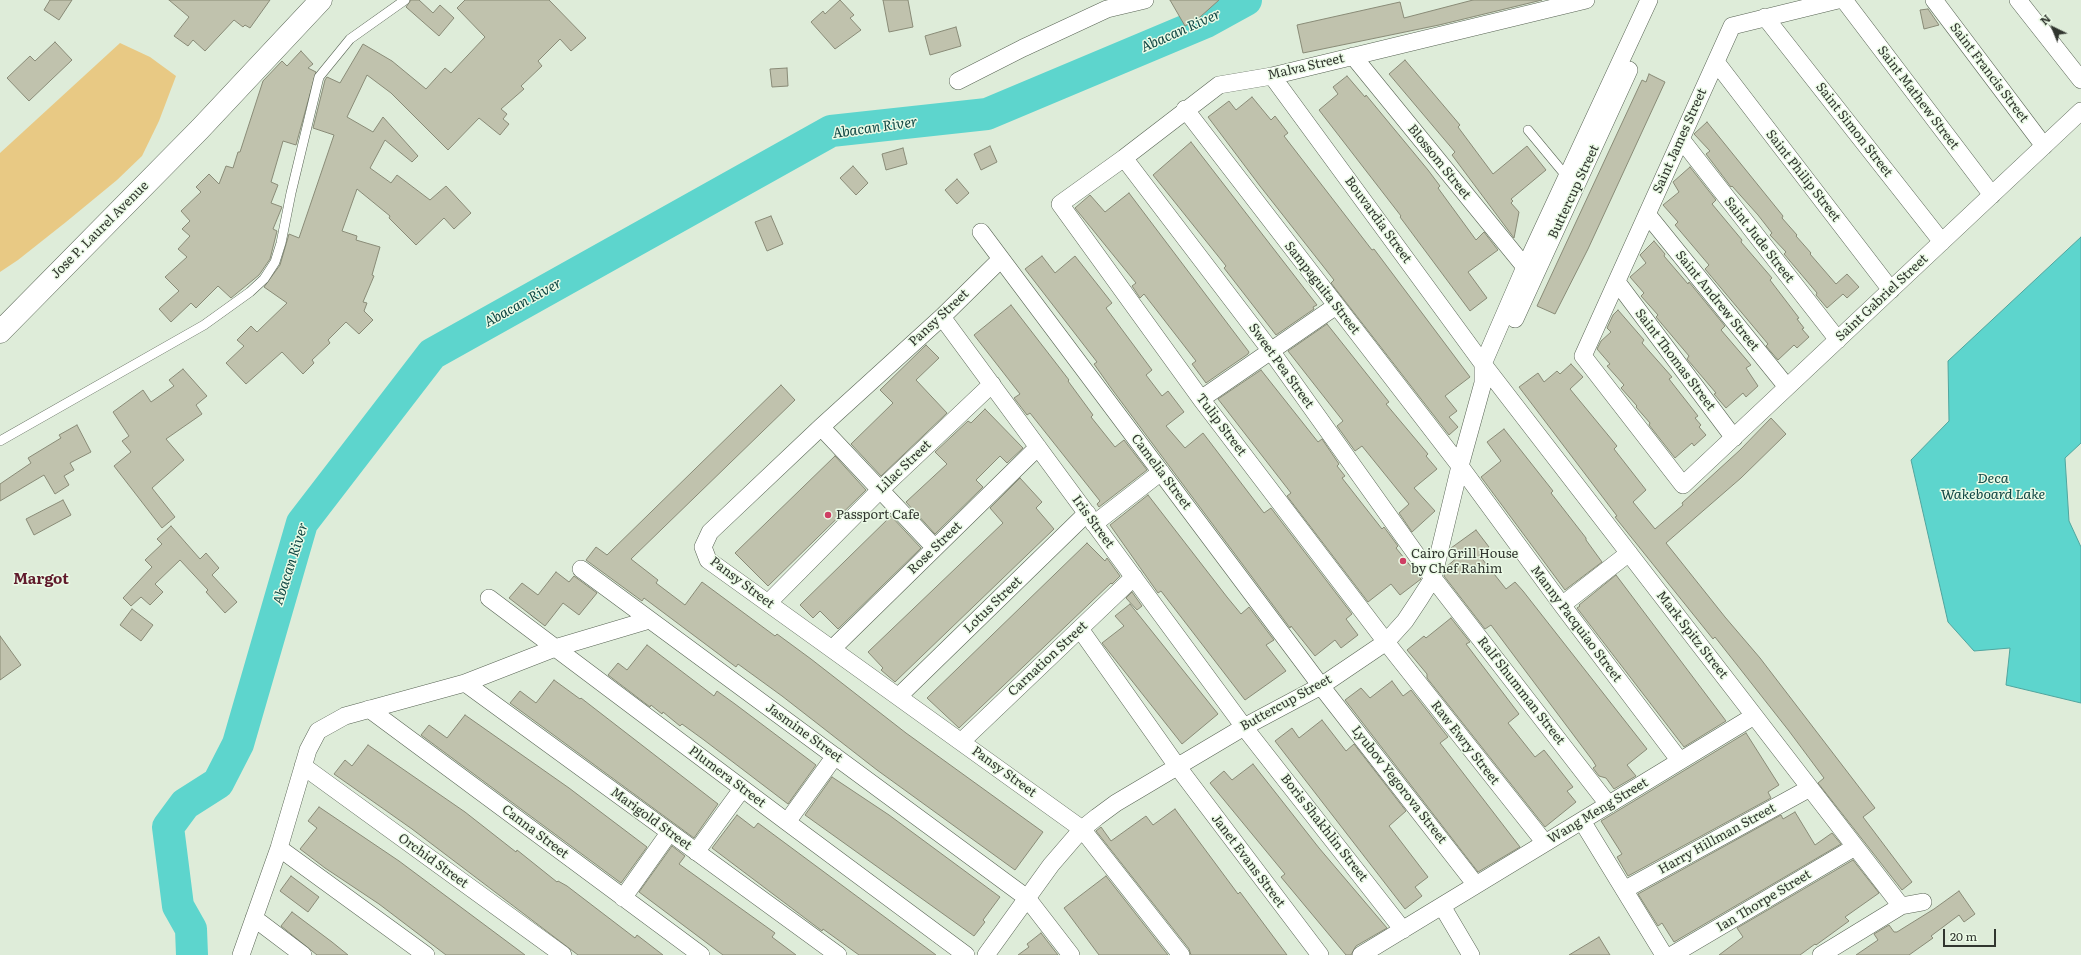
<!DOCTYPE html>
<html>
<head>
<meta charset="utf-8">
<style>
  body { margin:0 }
  #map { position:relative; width:2081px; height:955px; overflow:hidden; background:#deecd9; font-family:Literata,serif }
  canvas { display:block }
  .north { position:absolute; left:2033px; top:8px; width:40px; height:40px; -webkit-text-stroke:3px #ebfae6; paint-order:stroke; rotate:317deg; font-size:11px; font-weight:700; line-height:16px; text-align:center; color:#31362f }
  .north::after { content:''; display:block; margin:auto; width:14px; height:18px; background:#31362f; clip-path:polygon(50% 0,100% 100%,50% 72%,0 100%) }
  .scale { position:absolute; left:1943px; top:929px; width:53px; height:18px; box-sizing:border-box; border:2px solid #31362f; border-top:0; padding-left:5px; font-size:12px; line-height:14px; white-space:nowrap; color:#31362f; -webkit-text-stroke:3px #ebfae6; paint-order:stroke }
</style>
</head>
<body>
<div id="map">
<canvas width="2081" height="955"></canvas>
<div class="north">N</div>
<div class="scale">20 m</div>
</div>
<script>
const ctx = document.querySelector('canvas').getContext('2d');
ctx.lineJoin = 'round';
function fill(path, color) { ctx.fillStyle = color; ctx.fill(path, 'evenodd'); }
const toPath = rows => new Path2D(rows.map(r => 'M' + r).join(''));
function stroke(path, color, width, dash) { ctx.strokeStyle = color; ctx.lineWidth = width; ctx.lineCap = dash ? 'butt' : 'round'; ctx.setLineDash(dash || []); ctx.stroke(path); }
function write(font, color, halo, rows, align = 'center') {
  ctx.font = font + ' Literata,serif'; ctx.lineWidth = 3; ctx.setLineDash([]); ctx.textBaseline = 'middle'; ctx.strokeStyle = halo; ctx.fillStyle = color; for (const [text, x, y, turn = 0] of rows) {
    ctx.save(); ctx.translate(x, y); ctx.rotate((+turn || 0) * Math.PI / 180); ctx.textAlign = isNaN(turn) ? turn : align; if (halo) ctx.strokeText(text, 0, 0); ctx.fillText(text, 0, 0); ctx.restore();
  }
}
fill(toPath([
  [120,43,150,57,176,76,159,121,142,156,117,180,66,222,18,260,0,272,0,153]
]), '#e8c984');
const water = toPath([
  [2081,237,2081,443,2065,458,2069,521,2081,547,2081,703,2006,685,2010,648,1974,651,1948,622,1911,460,1949,421,1948,361,2081,237]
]);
fill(water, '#5dd5cd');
stroke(water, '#50a59e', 1);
stroke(toPath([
  [192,955,191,929,178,906,168,827,185,804,218,783,238,744,302,523,432,354,831,131,987,114,1206,22,1246,0]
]), '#5dd5cd', 32);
const building = toPath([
  [50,0,72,0,59,20,44,10,50,0],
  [169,0,270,0,250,28,245,25,243,27,234,20,205,51,193,40,188,46,174,36,189,17,169,0],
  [411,0,419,0,433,13,440,5,454,18,439,36,406,7,411,0],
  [465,0,549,0,586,38,571,51,560,39,538,61,542,66,521,86,524,89,501,109,507,114,503,119,509,124,500,135,479,118,448,150,391,93,367,75,347,117,373,132,383,117,418,156,412,162,385,140,370,168,391,183,397,175,430,200,446,186,471,213,454,229,444,218,416,245,389,218,390,216,357,189,342,231,357,236,356,240,380,247,372,275,374,276,363,302,367,303,364,311,373,320,359,334,346,322,328,340,330,343,312,360,314,363,303,374,282,352,246,384,226,363,244,346,237,340,251,326,257,332,287,303,264,287,280,265,289,234,299,238,334,135,313,128,325,80,327,77,340,83,363,44,392,61,426,89,445,68,451,73,485,37,457,8,465,0],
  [840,0,854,15,850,18,861,30,835,49,811,22,823,11,825,14,840,0],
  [883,0,908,0,913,27,889,32,883,0],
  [1170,0,1219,0,1200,17,1185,26,1170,0],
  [1473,0,1542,0,1439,25,1303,53,1297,25,1400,2,1404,18,1473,0],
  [1928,9,1939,25,1924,29,1920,10,1928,9],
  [956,27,961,46,930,55,925,36,956,27],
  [55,42,72,60,29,101,7,78,30,56,35,61,55,42],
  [301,51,313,64,308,68,316,72,296,145,283,141,271,182,278,185,271,203,282,207,273,229,277,231,270,259,259,275,231,298,218,286,196,308,191,303,171,322,159,309,179,291,165,277,187,257,178,249,190,236,182,229,190,221,181,211,201,192,196,187,209,174,219,184,226,166,233,168,238,152,240,152,263,81,282,61,287,66,301,51],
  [1405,60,1460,125,1458,127,1493,174,1527,146,1546,170,1511,199,1513,201,1511,203,1519,212,1514,238,1452,155,1455,152,1389,74,1405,60],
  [787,68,788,86,772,87,770,69,787,68],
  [1649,74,1665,82,1588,249,1555,314,1537,306,1642,80,1646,82,1649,74],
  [1347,76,1365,97,1366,95,1428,170,1440,186,1438,188,1476,240,1484,232,1498,250,1468,272,1487,298,1470,311,1400,217,1401,216,1319,110,1338,94,1333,87,1347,76],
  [1252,97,1271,120,1275,116,1288,133,1284,136,1372,250,1374,249,1470,377,1445,396,1457,411,1449,417,1458,427,1449,435,1331,283,1334,280,1260,186,1208,117,1229,101,1236,110,1252,97],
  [1707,122,1783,216,1782,218,1797,235,1796,236,1811,253,1810,254,1836,284,1847,274,1859,287,1847,298,1843,294,1827,308,1816,295,1817,293,1784,254,1786,252,1770,235,1772,233,1758,215,1732,186,1731,187,1706,154,1710,151,1694,134,1707,122],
  [1191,142,1317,305,1313,307,1314,309,1276,335,1224,268,1226,266,1153,175,1191,142],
  [990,146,997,162,981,170,974,154,990,146],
  [903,148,907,164,886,170,882,154,903,148],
  [853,166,868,183,856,195,840,178,853,166],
  [1690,167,1716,200,1712,204,1742,240,1741,242,1772,278,1770,280,1799,318,1797,319,1804,328,1802,329,1809,337,1797,348,1794,345,1778,360,1766,346,1768,344,1705,269,1709,265,1675,225,1678,222,1663,205,1679,192,1673,182,1690,167],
  [957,179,969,193,957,204,945,190,957,179],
  [1129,193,1249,352,1248,354,1206,383,1192,364,1196,361,1144,294,1140,298,1132,286,1136,283,1075,208,1090,195,1105,212,1129,193],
  [771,216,783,244,767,251,755,222,771,216],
  [1654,241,1665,254,1664,256,1688,284,1689,282,1725,326,1721,330,1751,365,1746,368,1758,386,1746,397,1743,393,1726,408,1714,394,1716,393,1687,359,1689,356,1656,317,1658,315,1641,296,1644,293,1630,277,1646,263,1640,255,1654,241],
  [1042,256,1055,273,1075,256,1112,303,1106,308,1152,370,1146,375,1162,396,1168,391,1184,412,1166,426,1185,448,1203,433,1264,513,1271,508,1352,614,1346,619,1358,635,1341,648,1335,640,1315,656,1291,626,1290,628,1111,388,1094,364,1097,362,1025,269,1042,256],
  [1011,305,1069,380,1068,381,1093,415,1091,417,1115,447,1124,440,1147,470,1099,507,1097,504,1100,501,1030,413,1027,415,1014,398,1020,394,974,335,1011,305],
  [1618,310,1644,340,1642,343,1672,377,1669,379,1698,416,1695,418,1701,425,1699,427,1706,435,1694,446,1692,443,1675,458,1649,425,1650,423,1636,407,1637,406,1621,388,1624,385,1607,366,1610,364,1597,349,1601,341,1611,332,1607,328,1613,315,1618,310],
  [1327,324,1389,402,1386,404,1428,454,1426,456,1437,469,1414,488,1435,511,1412,532,1399,513,1409,504,1362,446,1355,451,1337,426,1343,421,1288,351,1327,324],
  [926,345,939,358,916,380,947,413,881,476,851,444,893,403,880,390,926,345],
  [1571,364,1583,377,1570,389,1617,446,1614,449,1646,490,1633,502,1655,529,1683,505,1682,503,1740,450,1771,418,1786,434,1741,478,1666,543,1725,617,1760,658,1875,808,1863,817,1912,882,1902,890,1818,783,1824,778,1789,731,1715,637,1713,639,1615,517,1617,516,1519,387,1538,373,1544,382,1557,371,1560,374,1571,364],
  [183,369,207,396,196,405,202,414,166,439,184,460,152,488,175,517,162,528,114,466,131,452,122,441,129,436,113,412,143,390,151,402,174,386,169,380,183,369],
  [1261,370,1318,442,1322,439,1339,464,1337,466,1345,476,1342,478,1382,529,1384,527,1398,546,1396,548,1421,579,1400,595,1391,584,1368,602,1287,496,1291,493,1218,399,1261,370],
  [781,385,795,400,631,559,658,580,656,583,685,605,702,582,775,636,777,634,811,659,906,733,1043,832,1015,870,877,770,782,696,738,664,736,667,644,598,642,601,586,560,596,547,607,555,781,385],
  [985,409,1023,448,1007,463,1000,456,976,480,983,487,935,534,906,502,947,464,935,452,968,421,971,423,985,409],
  [77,425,91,452,70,463,74,470,64,476,69,485,55,494,44,475,0,501,0,484,31,463,28,458,61,438,59,435,77,425],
  [1504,429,1553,491,1551,493,1586,538,1586,540,1602,562,1565,590,1481,477,1501,461,1487,442,1504,429],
  [835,456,866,490,768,586,735,553,835,456],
  [1020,478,1042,502,1036,508,1054,529,895,682,881,670,883,668,868,652,1003,523,990,508,1020,478],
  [1148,495,1227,597,1241,614,1249,607,1274,640,1266,645,1286,671,1245,700,1161,591,1158,593,1110,525,1148,495],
  [63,500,71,515,34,535,26,519,63,500],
  [891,516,921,548,838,629,820,611,813,618,800,605,891,516],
  [171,526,200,559,206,553,219,568,212,575,237,602,225,613,206,592,208,590,180,560,155,584,163,592,150,605,141,597,131,606,123,598,152,567,145,560,162,544,157,539,171,526],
  [1476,530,1489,547,1479,555,1506,589,1515,582,1523,591,1647,749,1627,765,1636,776,1614,789,1606,778,1599,776,1593,768,1596,766,1593,761,1491,625,1485,629,1444,576,1446,567,1458,557,1451,548,1476,530],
  [1087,543,1105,561,1107,558,1120,576,1112,584,1111,583,959,728,927,698,1087,543],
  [556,572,569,582,574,576,597,593,579,615,563,603,545,626,509,598,522,583,538,595,556,572],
  [1616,575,1726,721,1684,747,1577,608,1580,606,1579,605,1616,575],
  [1132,592,1142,606,1137,610,1126,598,1132,592],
  [1130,604,1218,714,1182,744,1102,643,1124,626,1115,616,1130,604],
  [132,609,153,625,141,641,120,625,132,609],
  [1451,618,1470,642,1466,644,1519,714,1508,723,1535,757,1544,750,1573,787,1567,791,1576,802,1545,827,1427,678,1427,674,1407,650,1424,636,1426,638,1451,618],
  [0,636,21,665,0,680,0,636],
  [647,645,714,696,717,691,735,704,816,765,788,804,704,740,682,724,680,726,663,712,662,714,651,705,650,707,608,675,618,663,627,670,647,645],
  [554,680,580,699,581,698,718,804,694,838,510,703,520,691,536,703,554,680],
  [1392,681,1403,696,1411,690,1448,737,1440,743,1520,847,1478,872,1345,700,1361,688,1370,698,1392,681],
  [465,715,569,788,647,847,621,883,421,735,429,725,447,738,465,715],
  [1322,720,1346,751,1354,744,1406,811,1389,826,1428,877,1415,887,1422,896,1405,909,1275,741,1292,728,1299,738,1322,720],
  [1746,733,1779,785,1768,792,1771,798,1628,876,1617,857,1622,854,1601,821,1746,733],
  [368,745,465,812,516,852,517,850,557,882,558,881,567,886,635,938,637,935,663,955,578,955,412,829,334,774,345,760,352,766,368,745],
  [1253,764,1319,848,1387,928,1356,946,1351,955,1346,955,1281,877,1285,874,1210,783,1224,771,1232,780,1253,764],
  [832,777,889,815,1000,897,983,920,985,922,974,936,805,815,832,777],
  [319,807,399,861,525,955,446,955,379,904,325,868,300,849,317,828,308,821,319,807],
  [1175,809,1238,894,1240,892,1287,955,1191,955,1189,949,1096,831,1101,827,1111,841,1146,816,1153,825,1175,809],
  [1795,812,1815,845,1832,833,1841,844,1674,942,1662,923,1658,926,1638,894,1781,815,1783,819,1795,812],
  [737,815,754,828,758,823,936,955,859,955,823,929,822,931,712,848,737,815],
  [672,846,685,856,679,864,775,933,772,937,796,955,723,955,639,892,672,846],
  [1853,860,1879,893,1845,917,1849,921,1816,945,1815,944,1800,955,1719,955,1743,937,1737,928,1853,860],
  [291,876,319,897,308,912,280,891,291,876],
  [1106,876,1168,955,1099,955,1064,908,1106,876],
  [1959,891,1975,914,1964,922,1959,915,1931,936,1933,938,1909,955,1856,955,1878,940,1874,934,1889,925,1894,932,1897,932,1934,909,1959,891],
  [292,912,332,942,348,955,317,955,281,926,292,912],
  [1041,933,1058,955,1018,955,1029,947,1027,944,1041,933],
  [1599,937,1610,955,1569,955,1599,937]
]);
fill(building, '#c0c2ad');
stroke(building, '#898b77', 1);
const service = toPath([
  [1528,130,1567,177],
  [0,441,204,325,250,292,264,279,275,262,281,243,291,193,319,77,350,39,405,0]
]);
const minor = toPath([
  [1838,0,1732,26,1583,356,1683,485,2081,111],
  [1844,0,1992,195],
  [1934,0,2044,146],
  [2018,0,2081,80],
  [1765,17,1942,242],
  [1353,56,1525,267],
  [1716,62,1891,290],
  [1272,76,1483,364,1901,906],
  [958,81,1023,48,1107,9,1145,0],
  [1185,109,1460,466,1562,605,1680,761],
  [1681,139,1838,340],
  [1124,158,1271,351,1433,578,1608,804],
  [1647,214,1787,387],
  [981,232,1321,686,1476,885],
  [1000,260,942,317,821,427,710,532,703,547,708,560,1082,829,1181,955],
  [1617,282,1734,438],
  [942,317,1244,727,1403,930],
  [1515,319,1629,70],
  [1201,399,1336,306],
  [821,427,935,548],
  [1094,524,1161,472],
  [581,569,1027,898,1071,955],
  [489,598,787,822,966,955],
  [768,603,880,490,992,384],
  [1562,605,1629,553],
  [1080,629,1177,766,1320,955],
  [832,649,1038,447],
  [465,683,838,955],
  [899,696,1087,513],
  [369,709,701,955],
  [962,741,1134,577],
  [303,766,563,955],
  [1582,821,1664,955],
  [787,822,835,756],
  [1545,843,1386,642,1201,399,1060,204,1124,158,1219,85,1272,76,1586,0],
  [279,848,426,955],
  [696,852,742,789],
  [1624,890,1810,788],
  [623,898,669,833],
  [1442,906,1471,955],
  [254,918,303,955],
  [241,955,279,848,308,750,318,731,345,716,465,683,555,648,649,620],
  [986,955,1051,865,1082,829,1097,817,1116,803,1244,727,1321,686,1386,642,1405,621,1419,600,1433,578,1460,466,1483,383,1483,364,1525,267,1649,0],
  [1361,955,1754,716],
  [1672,955,1855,847],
  [1821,955,1901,906,1923,902]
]);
const tertiary = toPath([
  [0,332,200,129,321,0]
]);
stroke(service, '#586454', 10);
stroke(minor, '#586454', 18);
stroke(tertiary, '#586454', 23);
stroke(service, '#fff', 9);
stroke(minor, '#fff', 17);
stroke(tertiary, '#fff', 22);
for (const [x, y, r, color] of [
  [828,515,4,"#ce3f64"],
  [1403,561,4,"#ce3f64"]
]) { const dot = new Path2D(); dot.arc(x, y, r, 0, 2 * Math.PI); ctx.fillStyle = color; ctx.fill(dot); stroke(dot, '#ebfae6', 1.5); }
write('13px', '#31362f', '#ebfae6', [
  ["Malva Street",1306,67,-13],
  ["Saint Francis Street",1989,73,53],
  ["Saint Mathew Street",1918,98,53],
  ["Saint Simon Street",1854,130,52],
  ["Saint James Street",1680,141,-66],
  ["Blossom Street",1439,162,51],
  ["Saint Philip Street",1803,176,52],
  ["Buttercup Street",1574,192,-65],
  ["Bouvardia Street",1378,220,54],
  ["Jose P. Laurel Avenue",100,230,-45],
  ["Saint Jude Street",1759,240,52],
  ["Sampaguita Street",1322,288,52],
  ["Saint Gabriel Street",1882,298,-43],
  ["Saint Andrew Street",1717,301,51],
  ["Pansy Street",939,318,-43],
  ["Saint Thomas Street",1675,360,53],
  ["Sweet Pea Street",1281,366,54],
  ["Tulip Street",1221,425,53],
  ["Lilac Street",904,467,-44],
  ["Camelia Street",1161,472,53],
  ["Iris Street",1093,522,54],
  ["Rose Street",935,548,-44],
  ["Pansy Street",742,583,37],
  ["Lotus Street",993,605,-44],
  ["Manny Pacquiao Street",1576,624,53],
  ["Mark Spitz Street",1692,635,52],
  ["Carnation Street",1048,659,-43],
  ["Ralf Shumman Street",1521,691,52],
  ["Buttercup Street",1286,703,-29],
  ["Jasmine Street",804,733,36],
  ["Raw Ewry Street",1465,743,52],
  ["Pansy Street",1004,772,36],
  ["Plumera Street",727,777,37],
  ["Lyubov Yegorova Street",1399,785,52],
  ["Wang Meng Street",1598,811,-31],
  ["Marigold Street",651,819,36],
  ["Boris Shakhlin Street",1324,828,52],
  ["Canna Street",535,832,37],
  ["Harry Hillman Street",1717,839,-29],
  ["Orchid Street",433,861,36],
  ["Janet Evans Street",1248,861,53],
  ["Ian Thorpe Street",1764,901,-31]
]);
write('13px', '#31362f', '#ebfae6', [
  ["Passport Cafe",836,515],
  ["Cairo Grill House",1411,554],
  ["by Chef Rahim",1411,569]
], 'left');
write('italic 14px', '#0f4643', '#ebfae6', [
  ["Abacan River",1181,31,-24],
  ["Abacan River",875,128,-8],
  ["Abacan River",523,303,-29],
  ["Deca",1993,479],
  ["Wakeboard Lake",1993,495],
  ["Abacan River",291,564,-72]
]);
write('bold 15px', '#601b2c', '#ebfae6', [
  ["Margot",41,580]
]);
</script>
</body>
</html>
